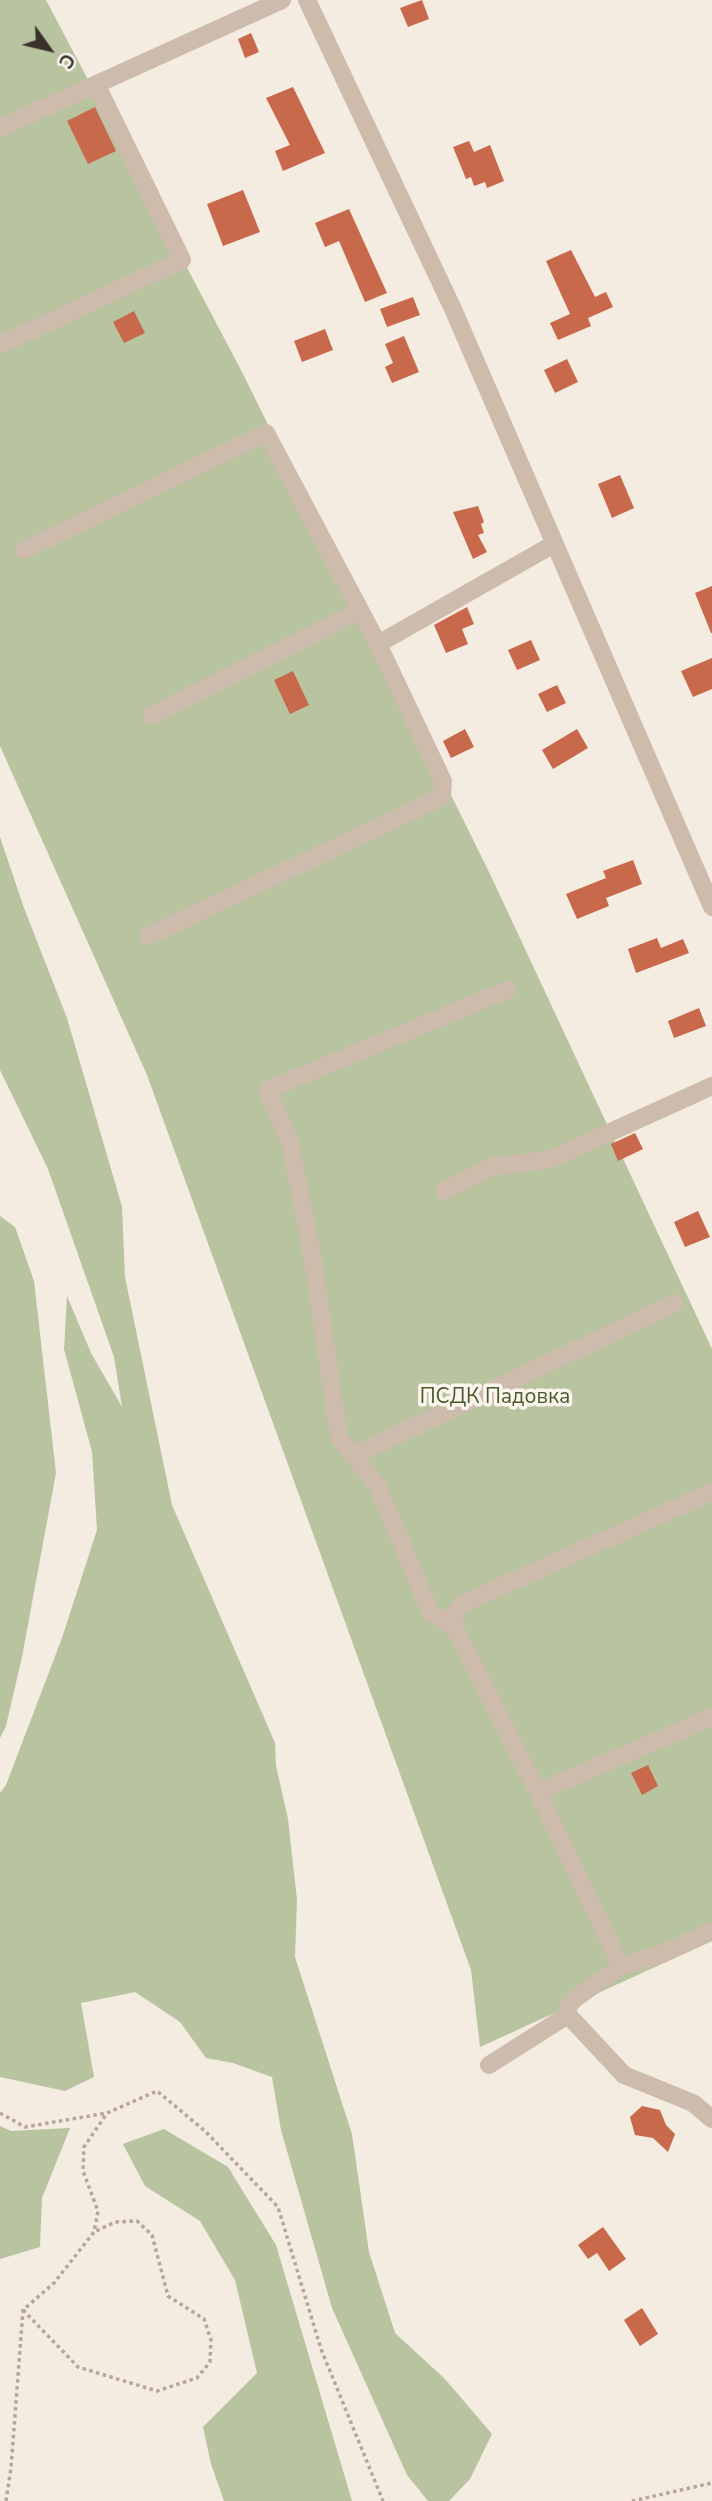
<!DOCTYPE html>
<html>
<head>
<meta charset="utf-8">
<style>
  body { margin:0 }
  #map { position:relative; width:712px; height:2501px; overflow:hidden; background:#f4ebe1; font-family:"Nunito Sans",sans-serif }
  canvas { display:block }
  .north { position:absolute; left:14px; top:14px; width:70px; height:70px; -webkit-text-stroke:5px #fbf5ee; paint-order:stroke; rotate:124deg; font-size:19px; font-weight:700; line-height:28px; text-align:center; color:#3b302b }
  .north::after { content:''; display:block; margin:auto; width:24px; height:32px; background:#3b302b; clip-path:polygon(50% 0,100% 100%,50% 72%,0 100%) }
</style>
</head>
<body>
<div id="map">
<canvas width="712" height="2501"></canvas>
<div class="north">С</div>
</div>
<script>
const ctx = document.querySelector('canvas').getContext('2d');
ctx.lineJoin = 'round';
function fill(path, color) { ctx.fillStyle = color; ctx.fill(path, 'evenodd'); }
const toPath = rows => new Path2D(rows.map(r => 'M' + r).join(''));
function stroke(path, color, width, dash) { ctx.strokeStyle = color; ctx.lineWidth = width; ctx.lineCap = dash ? 'butt' : 'round'; ctx.setLineDash(dash || []); ctx.stroke(path); }
function write(font, color, halo, rows, align = 'center') {
  ctx.font = font + ' "Nunito Sans",sans-serif'; ctx.lineWidth = 7; ctx.setLineDash([]); ctx.textBaseline = 'middle'; ctx.strokeStyle = halo; ctx.fillStyle = color; for (const [text, x, y, turn = 0] of rows) {
    ctx.save(); ctx.translate(x, y); ctx.rotate((+turn || 0) * Math.PI / 180); ctx.textAlign = isNaN(turn) ? turn : align; if (halo) ctx.strokeText(text, 0, 0); ctx.fillText(text, 0, 0); ctx.restore();
  }
}
fill(toPath([
  [0,0,46,0,242,372,490,874,712,1349,712,1941,480,2047,471,1970,147,1075,0,746],
  [0,837,24,908,67,1018,116,1186,122,1207,125,1277,172,1505,275,1743,276,1766,288,1819,297,1900,295,1957,352,2134,369,2252,395,2333,445,2379,492,2434,470,2479,449,2501,428,2501,407,2475,332,2308,281,2130,272,2077,233,2063,206,2058,180,2022,135,1992,81,2003,94,2077,65,2091,0,2077,0,1793,6,1785,62,1638,97,1530,92,1452,64,1349,67,1296,91,1353,122,1407,114,1357,48,1169,0,1070],
  [0,1216,15,1227,34,1281,56,1473,22,1657,6,1726,0,1738],
  [0,2126,11,2131,70,2128,42,2198,40,2247,0,2259],
  [164,2129,228,2167,276,2245,352,2501,224,2501,211,2464,203,2427,257,2373,235,2280,200,2221,145,2186,123,2144]
]), '#b8c4a0');
fill(toPath([
  [422,0,429,19,408,27,400,8],
  [251,33,259,52,245,58,238,39],
  [293,87,325,153,283,171,275,151,290,145,266,98],
  [95,107,116,151,88,164,67,121],
  [469,141,474,152,490,145,504,181,487,188,485,182,474,186,471,177,466,179,453,147],
  [243,190,260,232,223,246,207,204],
  [349,209,387,293,365,302,339,241,325,247,315,223],
  [571,250,595,297,606,292,613,307,588,318,591,326,558,340,550,323,570,314,546,261],
  [413,297,420,315,387,327,380,309],
  [134,311,145,333,124,343,113,322],
  [325,329,333,350,302,362,294,341],
  [404,336,419,372,392,383,385,367,393,363,385,344],
  [567,359,578,382,555,393,544,370],
  [620,475,634,508,612,518,598,484],
  [478,506,484,522,481,524,484,533,478,535,487,552,473,559,453,512],
  [712,586,712,633,711,633,695,593],
  [467,607,474,624,462,629,468,644,446,653,434,625],
  [531,640,540,660,517,670,508,650],
  [712,658,712,689,693,697,681,671],
  [293,671,309,705,290,714,274,680],
  [557,685,566,703,547,712,538,694],
  [465,729,474,747,451,758,443,741],
  [577,729,588,748,553,769,542,750],
  [633,860,642,884,606,898,609,906,577,919,566,894,606,878,603,871],
  [657,938,661,948,683,939,689,953,636,973,628,949],
  [699,1008,706,1026,674,1038,668,1021],
  [635,1133,643,1149,618,1161,611,1144],
  [698,1211,710,1237,685,1247,674,1222],
  [648,1765,658,1786,642,1795,631,1773],
  [642,2106,660,2110,666,2125,675,2134,668,2152,653,2138,635,2135,630,2117],
  [603,2227,626,2259,609,2271,597,2253,588,2259,578,2245],
  [642,2308,658,2334,640,2346,624,2320]
]), '#c8694b');
stroke(toPath([
  [0,2113,25,2127,107,2113,157,2091,205,2131,278,2207,321,2349,383,2501],
  [23,2310,78,2367,157,2391,197,2378,210,2362,211,2340,204,2319,168,2296,152,2235,137,2221,115,2222,94,2232],
  [6,2501,11,2468,23,2310,54,2283,94,2232,98,2211,83,2171,84,2147,107,2113],
  [632,2501,712,2483]
]), '#b9a596', 3.5, [3.5, 3.5]);
stroke(toPath([
  [307,0,453,309,712,907],
  [0,128,282,0],
  [0,345,182,260,96,84],
  [24,550,266,433,378,644],
  [152,715,360,610],
  [148,936,442,797,443,781,378,644,554,544],
  [444,1191,492,1167,551,1159,712,1086],
  [355,1455,675,1303],
  [712,1492,462,1604,454,1615,454,1626,538,1792,621,1966,662,1954,712,1931],
  [454,1626,431,1613,378,1487,339,1437,313,1260,290,1142,267,1090,507,990],
  [538,1792,712,1717],
  [621,1966,576,1998,568,2006,568,2015,624,2075,693,2103,712,2119],
  [489,2065,568,2015]
]), '#cdbbac', 18);
write('21px', '#4a5a2e', '#fbf5ee', [
  ["ПСДК Падовка",495,1398]
]);
</script>
</body>
</html>
